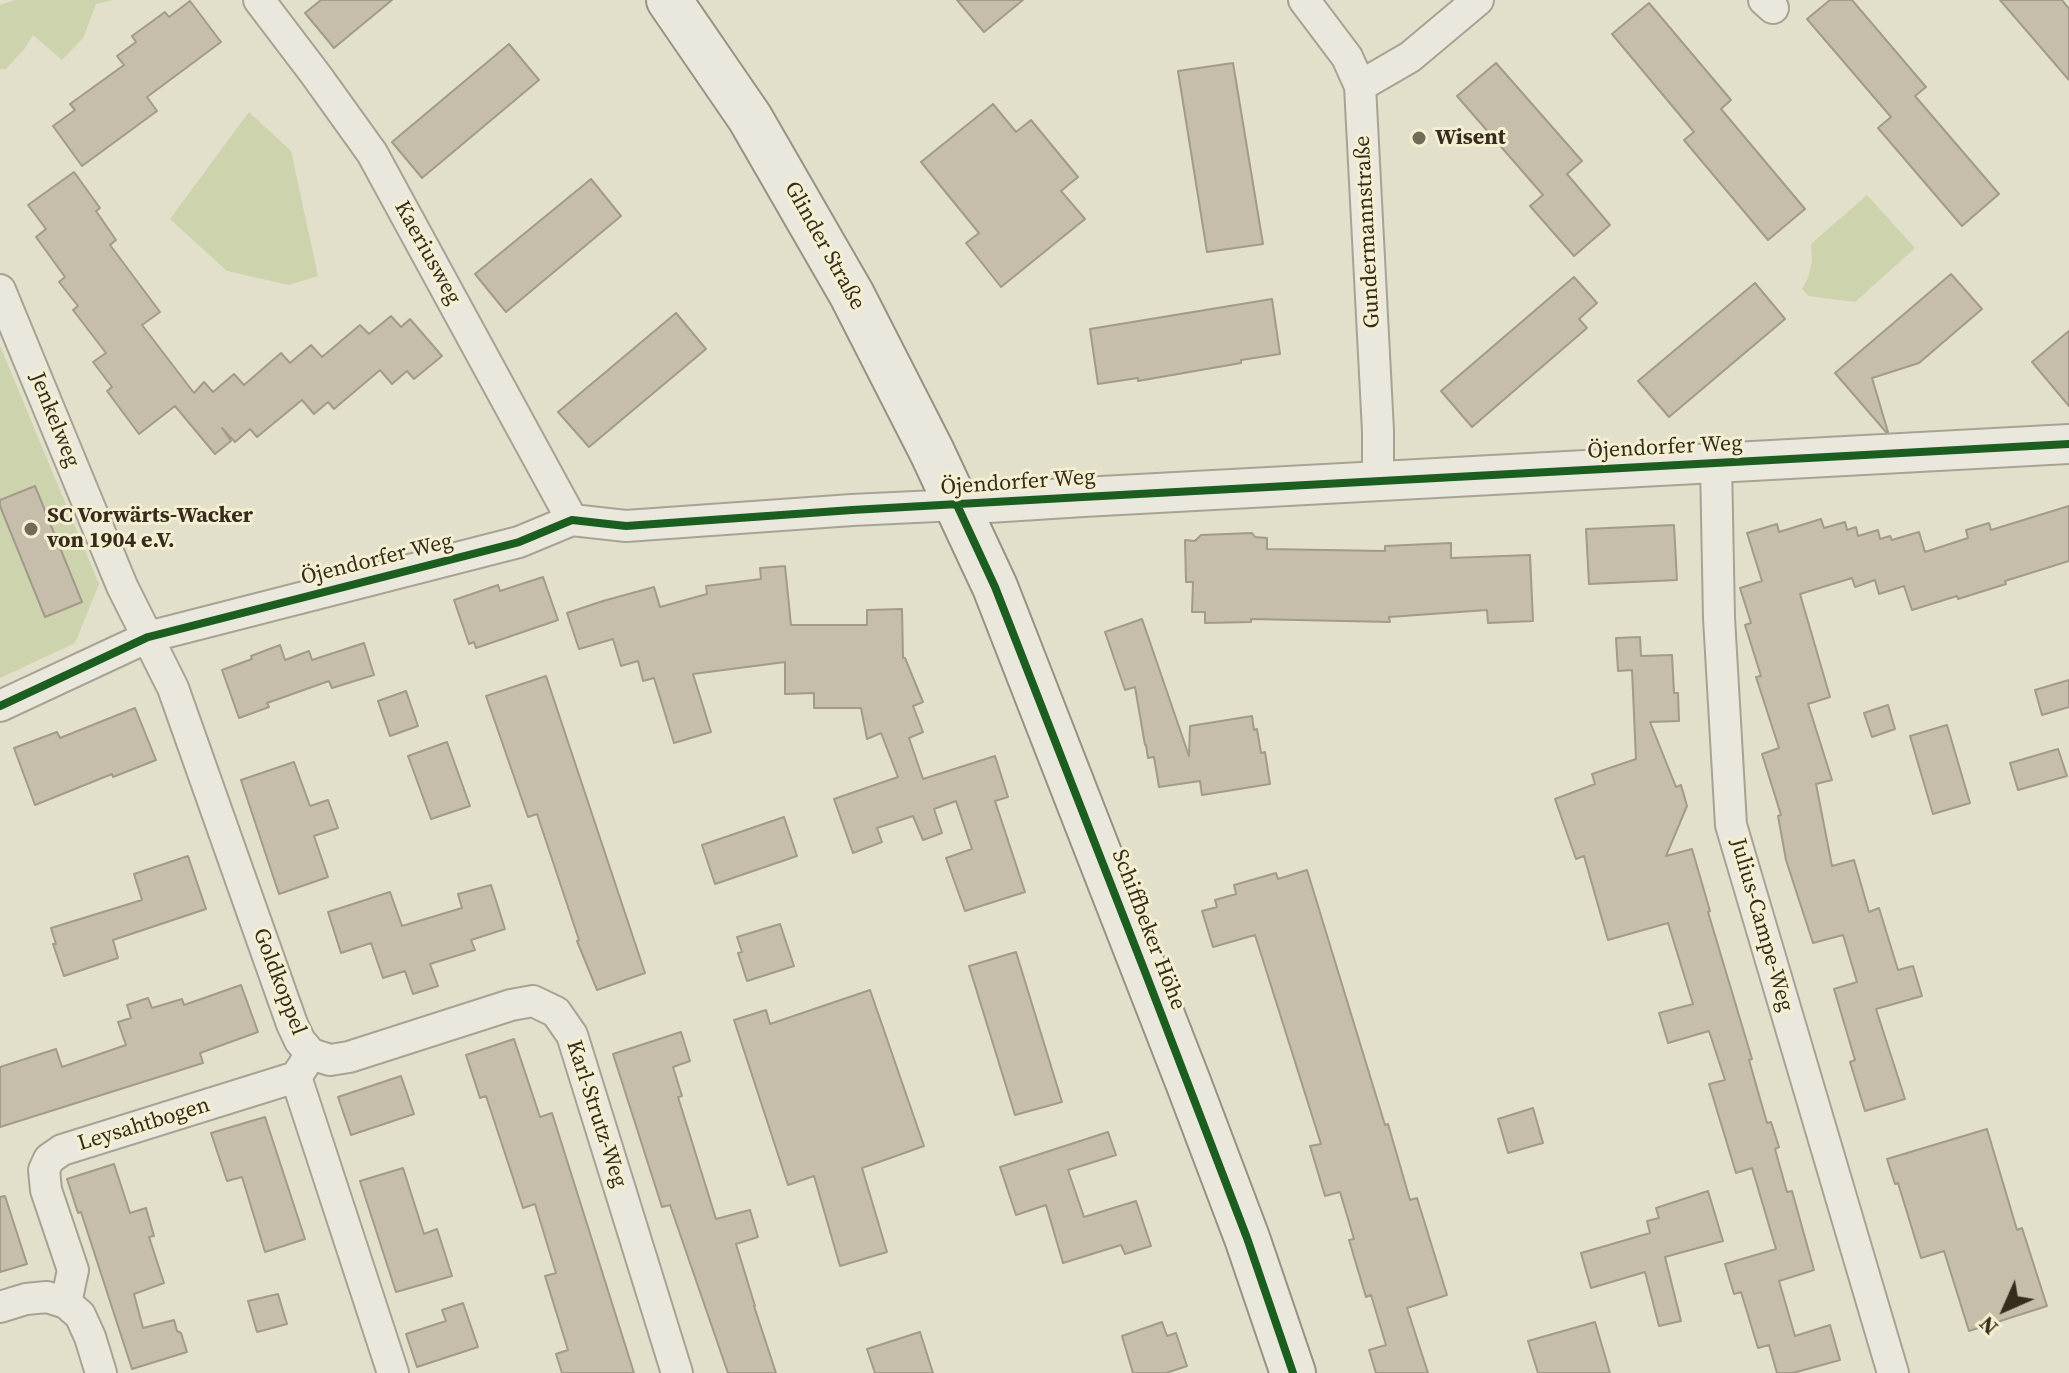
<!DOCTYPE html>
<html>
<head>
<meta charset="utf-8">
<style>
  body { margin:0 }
  #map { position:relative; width:2069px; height:1373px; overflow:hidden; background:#e2dfca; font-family:"Source Serif 4",serif }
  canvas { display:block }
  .north { position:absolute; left:1965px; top:1269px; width:80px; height:80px; -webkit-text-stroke:6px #f4efd0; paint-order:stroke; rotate:225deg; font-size:22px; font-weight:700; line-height:32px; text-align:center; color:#352c1d }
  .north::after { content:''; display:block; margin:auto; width:28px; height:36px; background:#352c1d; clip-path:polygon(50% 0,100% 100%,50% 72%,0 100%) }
</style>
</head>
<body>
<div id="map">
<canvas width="2069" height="1373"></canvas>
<div class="north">N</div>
</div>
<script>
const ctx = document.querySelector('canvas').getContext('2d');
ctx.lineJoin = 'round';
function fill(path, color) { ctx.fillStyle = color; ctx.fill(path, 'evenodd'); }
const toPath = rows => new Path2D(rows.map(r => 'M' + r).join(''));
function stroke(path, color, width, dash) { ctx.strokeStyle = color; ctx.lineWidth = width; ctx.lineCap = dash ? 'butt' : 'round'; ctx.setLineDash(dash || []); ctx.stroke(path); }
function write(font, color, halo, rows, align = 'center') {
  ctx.font = font + ' "Source Serif 4",serif'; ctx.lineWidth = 6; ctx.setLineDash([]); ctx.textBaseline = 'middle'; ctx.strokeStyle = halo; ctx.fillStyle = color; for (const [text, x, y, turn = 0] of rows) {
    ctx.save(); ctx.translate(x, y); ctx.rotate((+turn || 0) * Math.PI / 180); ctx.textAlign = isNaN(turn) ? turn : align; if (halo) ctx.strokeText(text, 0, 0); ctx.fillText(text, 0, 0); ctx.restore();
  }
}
fill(toPath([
  [15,0,113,0,96,4,83,38,62,60,33,35,25,48,6,69,0,69,0,5],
  [249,112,291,151,318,276,289,285,227,271,170,219],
  [1867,195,1915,248,1855,302,1809,296,1802,289,1808,278,1812,262,1811,244],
  [0,346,99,584,75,643,0,678]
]), '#cdd3ad');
const building = toPath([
  [321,0,392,0,334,48,305,13,321,0],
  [957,0,1023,0,984,32,957,0],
  [1830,0,1852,0,1926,87,1915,96,1999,194,1962,226,1878,128,1891,117,1807,19,1830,0],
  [2000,0,2062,0,2069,9,2069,80,2000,0],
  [190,1,221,42,147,97,157,111,82,166,53,126,75,110,70,104,124,65,117,56,136,42,132,36,165,12,169,17,190,1],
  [1649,3,1731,100,1721,109,1805,209,1768,240,1684,140,1694,132,1612,34,1649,3],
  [509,44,539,80,422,178,392,142,509,44],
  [1233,63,1263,244,1207,252,1178,71,1233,63],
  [1496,63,1582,161,1567,174,1610,225,1574,256,1530,206,1543,195,1457,96,1496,63],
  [993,104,1016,132,1031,120,1078,177,1061,191,1085,219,1001,287,966,243,979,233,921,162,993,104],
  [74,172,100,208,96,211,116,240,110,245,160,312,142,325,194,393,204,382,213,392,234,374,244,385,281,353,290,363,311,345,322,357,360,325,369,334,391,316,401,327,410,319,442,356,414,379,407,371,392,384,380,370,334,409,328,402,314,414,302,400,257,437,250,429,235,442,222,428,231,441,215,454,175,406,139,434,107,391,112,387,93,362,106,353,73,310,78,306,59,282,65,277,36,237,46,229,28,205,74,172],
  [591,179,621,216,506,312,475,274,591,179],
  [1951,274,1982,309,1919,363,1872,378,1888,432,1886,432,1835,373,1951,274],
  [1574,277,1597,303,1579,319,1587,328,1472,427,1441,391,1574,277],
  [1755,283,1785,319,1669,417,1638,381,1755,283],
  [1272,299,1280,354,1241,360,1241,363,1138,381,1138,378,1098,384,1090,329,1272,299],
  [676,313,706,349,589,447,558,412,676,313],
  [2069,331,2069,406,2032,362,2069,331],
  [35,486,82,602,45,617,0,506,0,500,35,486],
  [2069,506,2069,561,2005,581,2006,584,1958,599,1957,596,1912,610,1904,586,1879,594,1875,580,1855,587,1852,578,1800,594,1830,697,1808,704,1832,780,1816,784,1832,866,1854,860,1869,912,1879,908,1898,970,1913,966,1922,996,1876,1009,1905,1099,1865,1111,1850,1062,1855,1060,1834,989,1857,982,1843,935,1813,943,1786,860,1778,816,1781,815,1762,754,1779,748,1756,677,1761,676,1745,625,1751,623,1740,588,1762,581,1747,533,1777,524,1779,532,1821,519,1824,528,1845,522,1847,530,1856,527,1858,536,1878,530,1880,539,1890,536,1892,540,1919,532,1925,552,1968,538,1966,530,1989,523,1991,530,2069,506],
  [1674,525,1677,580,1589,584,1586,529,1674,525],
  [1252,533,1255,537,1267,538,1267,549,1385,551,1385,546,1451,543,1451,558,1530,555,1533,621,1488,623,1487,610,1389,617,1390,622,1251,619,1251,622,1205,623,1205,612,1192,612,1193,582,1186,582,1185,540,1195,541,1201,535,1252,533],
  [785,566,791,625,867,625,867,610,902,609,903,658,905,658,923,702,913,706,923,732,909,738,923,779,995,756,1008,797,995,801,1025,892,965,911,946,858,972,849,956,801,934,809,942,833,923,840,913,816,877,828,882,842,853,853,834,799,898,777,881,733,867,739,861,708,814,708,814,693,785,694,785,662,693,674,711,732,674,743,654,678,643,681,638,661,621,666,613,639,579,649,567,613,603,601,654,587,660,607,707,594,706,586,761,579,760,568,785,566],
  [543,577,558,620,476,648,474,642,469,644,454,600,498,585,500,591,543,577],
  [1142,619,1189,756,1190,726,1252,716,1254,730,1257,729,1261,753,1265,752,1270,784,1202,795,1200,781,1159,787,1154,757,1148,758,1146,745,1145,745,1135,687,1125,690,1105,632,1142,619],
  [1640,637,1641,656,1672,655,1674,693,1678,693,1679,721,1650,722,1676,787,1681,785,1687,806,1666,856,1692,849,1710,911,1708,912,1752,1059,1749,1060,1767,1123,1771,1122,1779,1147,1775,1149,1787,1192,1792,1191,1814,1270,1779,1281,1795,1336,1830,1325,1840,1360,1793,1373,1777,1373,1769,1345,1758,1348,1741,1292,1734,1294,1725,1264,1776,1249,1752,1168,1736,1173,1709,1084,1725,1080,1709,1031,1668,1043,1659,1013,1693,1004,1668,923,1608,940,1584,856,1576,859,1555,799,1595,784,1592,774,1636,759,1632,670,1618,671,1616,638,1640,637],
  [364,643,374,675,332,688,329,681,267,703,269,707,239,718,222,670,252,659,251,656,280,645,285,660,309,651,312,660,364,643],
  [546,676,645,973,597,990,577,941,579,940,537,814,528,817,486,696,546,676],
  [2069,680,2069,707,2042,715,2035,690,2069,680],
  [406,691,418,726,390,736,378,701,406,691],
  [1888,705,1895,729,1872,737,1864,713,1888,705],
  [135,708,156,760,113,777,112,774,35,805,14,748,57,732,60,738,135,708],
  [1947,725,1970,803,1933,814,1910,736,1947,725],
  [447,742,470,806,431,819,408,756,447,742],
  [2058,749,2067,776,2018,790,2010,763,2058,749],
  [294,762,310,806,328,800,338,828,314,836,328,877,279,894,241,780,294,762],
  [784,817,797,856,715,884,702,845,784,817],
  [188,856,206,909,113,940,118,958,64,976,53,944,56,944,51,928,142,900,134,874,188,856],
  [1307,870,1385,1125,1388,1124,1410,1200,1417,1198,1447,1295,1407,1308,1428,1373,1376,1373,1369,1350,1386,1345,1371,1295,1366,1297,1349,1240,1354,1239,1340,1192,1325,1196,1310,1146,1321,1144,1255,935,1213,947,1202,911,1217,907,1215,900,1236,894,1234,885,1276,873,1278,879,1307,870],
  [491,885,505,929,471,940,475,950,430,964,438,986,413,994,405,971,383,978,371,943,341,953,328,912,390,892,402,926,462,908,458,894,491,885],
  [780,924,794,966,747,981,738,953,742,952,737,937,780,924],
  [1016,952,1062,1102,1015,1115,969,966,1016,952],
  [241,985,258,1032,200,1053,203,1063,0,1127,0,1067,56,1049,62,1067,126,1045,118,1022,131,1018,127,1005,148,998,152,1008,182,999,184,1005,241,985],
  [870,990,924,1146,862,1168,887,1252,840,1266,814,1176,788,1185,734,1020,766,1010,770,1024,870,990],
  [681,1032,690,1061,673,1067,682,1096,678,1097,716,1219,750,1210,758,1237,736,1244,755,1306,754,1306,776,1373,728,1373,670,1205,662,1207,613,1054,681,1032],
  [514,1039,540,1117,552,1113,634,1373,562,1373,556,1354,568,1350,545,1276,556,1273,535,1204,523,1208,486,1096,480,1098,466,1055,514,1039],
  [401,1076,414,1114,351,1135,338,1097,401,1076],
  [1533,1108,1543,1143,1508,1153,1498,1119,1533,1108],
  [265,1117,305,1239,265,1252,242,1177,227,1181,211,1133,265,1117],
  [1987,1129,2017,1230,2022,1228,2047,1306,1969,1331,1944,1251,1921,1258,1898,1183,1895,1184,1887,1159,1987,1129],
  [1108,1132,1116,1155,1068,1170,1084,1217,1136,1201,1151,1246,1125,1254,1121,1245,1063,1263,1046,1205,1016,1215,1000,1167,1108,1132],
  [114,1164,130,1213,146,1208,154,1236,149,1237,164,1283,134,1294,143,1328,174,1320,177,1331,181,1333,187,1352,132,1369,81,1212,78,1213,67,1179,114,1164],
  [403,1168,424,1234,437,1229,452,1276,396,1292,360,1181,403,1168],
  [1708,1191,1723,1241,1665,1257,1681,1321,1659,1326,1645,1272,1591,1288,1581,1253,1650,1233,1647,1221,1659,1218,1656,1208,1708,1191],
  [5,1196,27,1264,0,1272,0,1197,5,1196],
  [278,1294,287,1324,257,1332,248,1301,278,1294],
  [463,1303,478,1347,417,1367,406,1334,446,1321,442,1310,463,1303],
  [1162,1322,1167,1336,1176,1333,1187,1366,1166,1373,1133,1373,1122,1336,1162,1322],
  [1595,1322,1610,1373,1538,1373,1528,1341,1595,1322],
  [920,1332,933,1373,875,1373,867,1349,920,1332]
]);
fill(building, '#c6bdab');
stroke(building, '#a29a8a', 2);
const minor = toPath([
  [259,0,316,75,372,153,572,520],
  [1304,0,1347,57,1360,86,1378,431,1378,482],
  [1764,0,1773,8],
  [1360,86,1410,57,1478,0],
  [0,290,122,586,173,688,292,1024,300,1041,311,1054],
  [1716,463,1719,618,1731,825,1893,1373],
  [0,706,148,637,519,542,572,520,626,526,852,510,957,505],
  [311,1054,330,1060,349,1057,511,1005,533,1001,556,1012,572,1035,677,1373],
  [308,1059,296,1077,393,1373],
  [0,1307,26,1299,47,1297,66,1303],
  [101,1373,90,1337,80,1315,66,1303,73,1270,46,1190,44,1170,49,1159,62,1150,296,1077,311,1054]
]);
const tertiary = toPath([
  [957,505,1083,497,2069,444]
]);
const secondary = toPath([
  [669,0,750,118,852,295,932,452,995,587,1188,1082,1247,1238,1293,1373]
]);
stroke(minor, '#a7a394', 34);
stroke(tertiary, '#a7a394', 42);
stroke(secondary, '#979384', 48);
stroke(minor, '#eae8dc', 30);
stroke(tertiary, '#eae8dc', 38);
stroke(secondary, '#eae8dc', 44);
stroke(toPath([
  [957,505,995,587,1147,977,1247,1238,1293,1373],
  [0,706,148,637,519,542,572,520,626,526,852,510,1083,497,2069,444]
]), '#1b5e20', 8);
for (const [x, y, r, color] of [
  [1419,138,8,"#726b5a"],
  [31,529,8,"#726b5a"]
]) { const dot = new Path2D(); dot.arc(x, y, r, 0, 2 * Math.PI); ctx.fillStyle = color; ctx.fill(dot); stroke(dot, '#f4efd0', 3); }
write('bold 22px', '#352c1d', '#f4efd0', [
  ["Wisent",1435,138],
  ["SC Vorwärts-Wacker",47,516],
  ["von 1904 e.V.",47,541]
], 'left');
write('22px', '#352c1d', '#f4efd0', [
  ["Gundermannstraße",1368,232,-93],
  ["Glinder Straße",824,246,61],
  ["Kaeriusweg",427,253,61],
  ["Jenkelweg",54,420,68],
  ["Öjendorfer Weg",1665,448,-3],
  ["Öjendorfer Weg",1018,483,-4],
  ["Öjendorfer Weg",377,560,-14],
  ["Julius-Campe-Weg",1761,925,74],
  ["Schiffbeker Höhe",1148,930,69],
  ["Goldkoppel",279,982,69],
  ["Karl-Strutz-Weg",596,1114,72],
  ["Leysahtbogen",144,1125,-17]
]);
</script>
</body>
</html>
